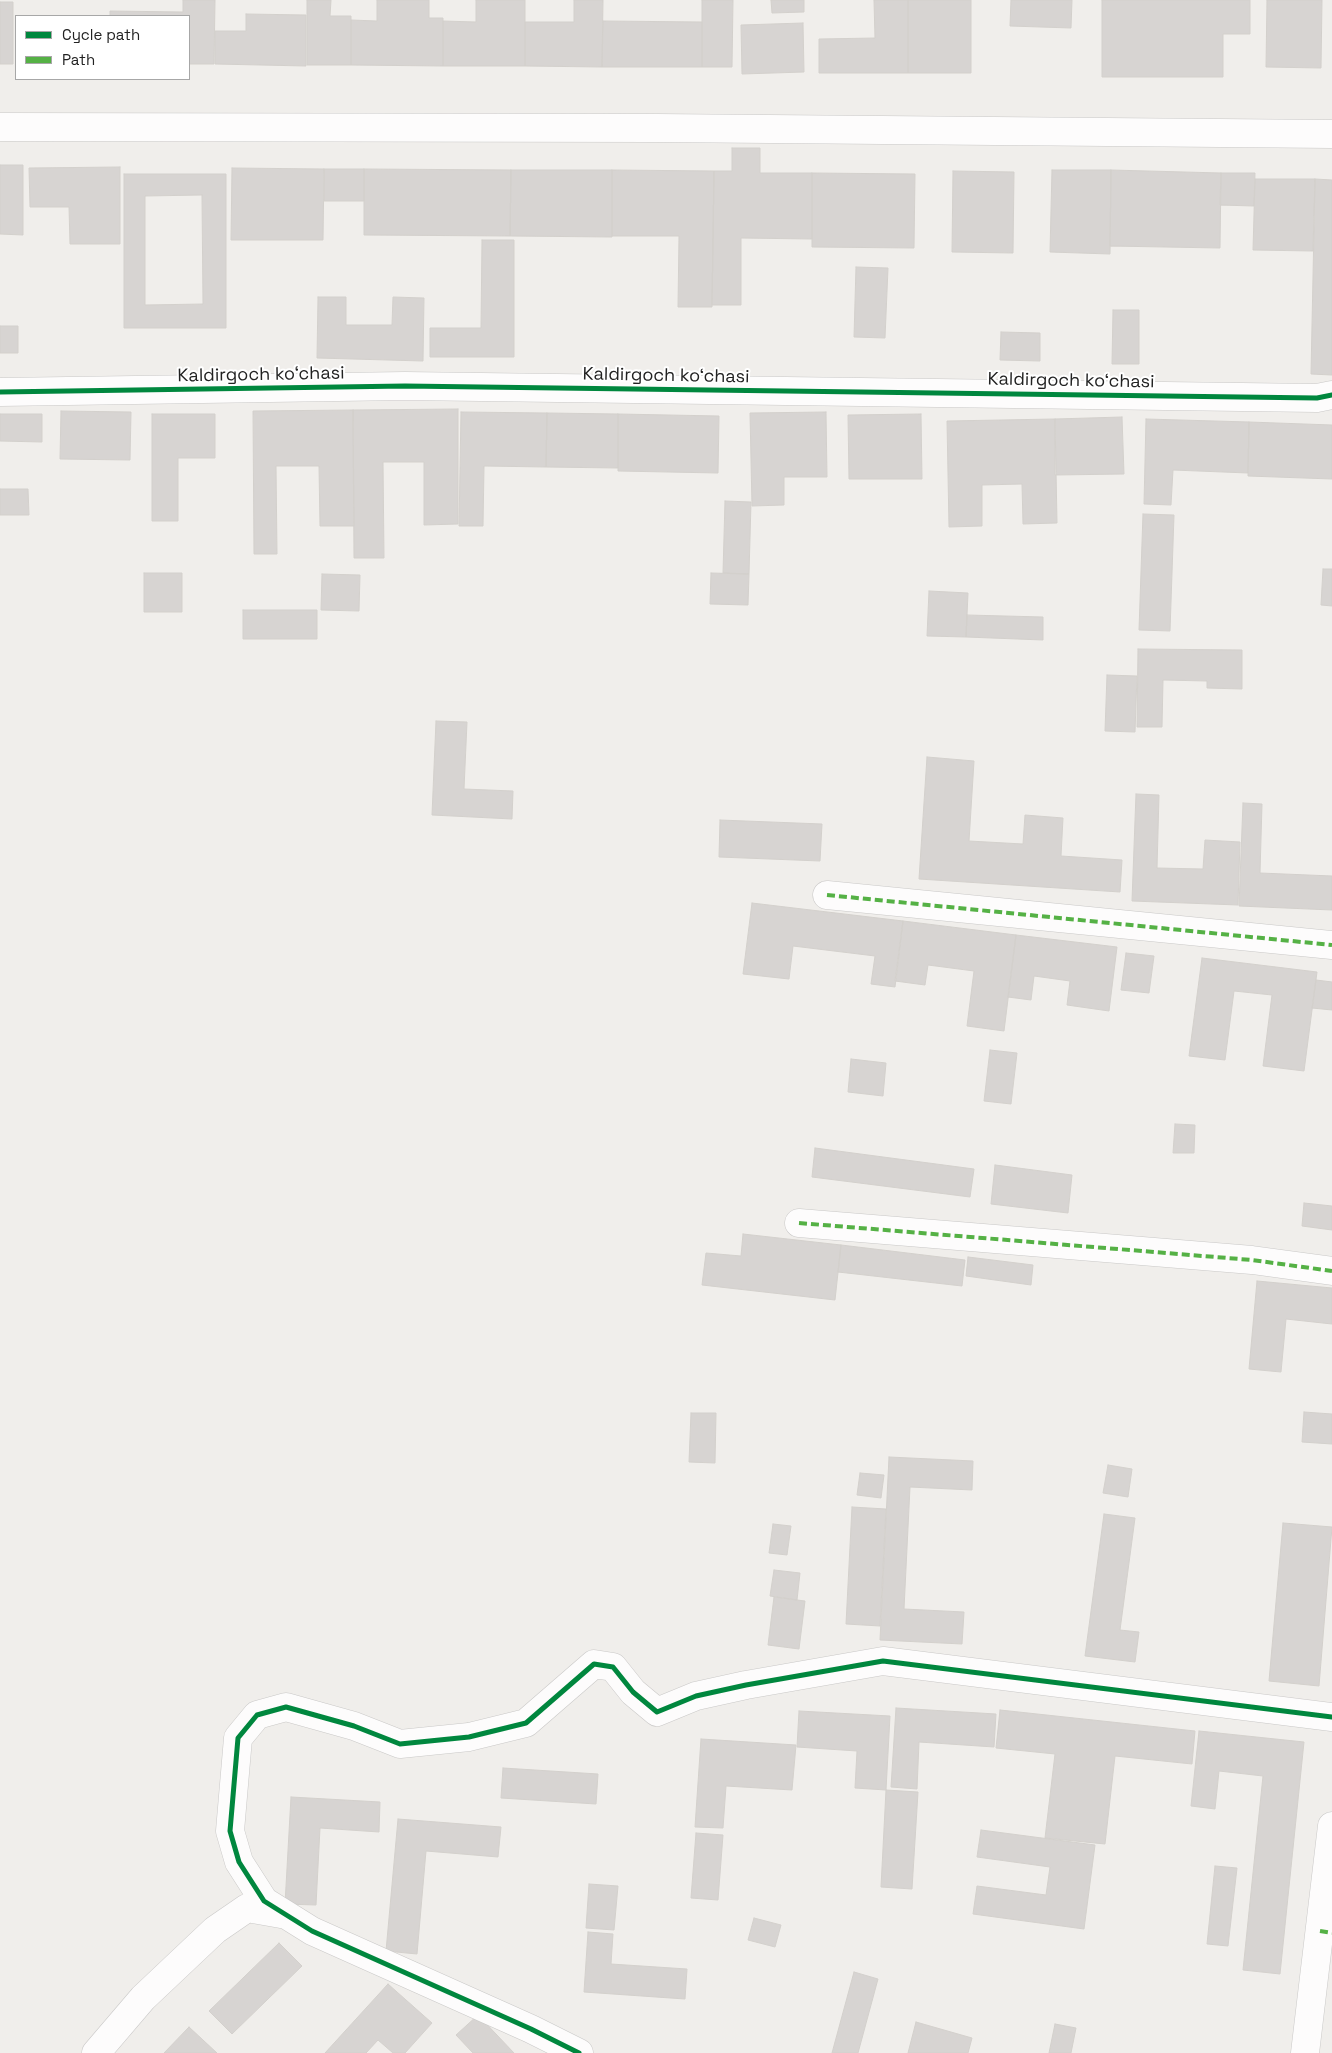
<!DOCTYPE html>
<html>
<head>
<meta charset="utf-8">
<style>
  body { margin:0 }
  #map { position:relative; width:1332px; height:2053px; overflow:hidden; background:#f0eeeb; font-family:"Space Grotesk",sans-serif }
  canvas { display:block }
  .legend { position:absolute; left:15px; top:15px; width:175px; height:65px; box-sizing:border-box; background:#fff; border:1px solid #a7a7a7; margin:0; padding:6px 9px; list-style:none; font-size:15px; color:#222 }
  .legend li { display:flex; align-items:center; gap:10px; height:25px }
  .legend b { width:25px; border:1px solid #a7a7a7 }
</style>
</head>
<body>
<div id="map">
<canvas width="1332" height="2053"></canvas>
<ul class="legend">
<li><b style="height:6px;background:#00873e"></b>Cycle path</li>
<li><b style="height:6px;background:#55b145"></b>Path</li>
</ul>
</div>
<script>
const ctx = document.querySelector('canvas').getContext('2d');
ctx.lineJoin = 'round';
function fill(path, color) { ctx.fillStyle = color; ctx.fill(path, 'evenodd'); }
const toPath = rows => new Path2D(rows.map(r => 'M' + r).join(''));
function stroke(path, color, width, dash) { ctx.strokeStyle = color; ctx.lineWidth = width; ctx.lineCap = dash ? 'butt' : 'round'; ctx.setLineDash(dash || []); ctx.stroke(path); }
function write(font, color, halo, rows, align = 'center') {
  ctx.font = font + ' "Space Grotesk",sans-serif'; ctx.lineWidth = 4; ctx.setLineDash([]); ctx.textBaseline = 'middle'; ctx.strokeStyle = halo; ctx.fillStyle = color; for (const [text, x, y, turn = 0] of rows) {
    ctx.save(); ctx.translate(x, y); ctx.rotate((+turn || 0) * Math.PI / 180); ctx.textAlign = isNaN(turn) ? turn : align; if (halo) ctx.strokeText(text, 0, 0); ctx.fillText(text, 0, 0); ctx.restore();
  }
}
const building = toPath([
  [183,0,215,0,214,64,189,64,189,16,110,16,110,11,183,12,183,0],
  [307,0,331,0,330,16,351,16,351,65,307,65,307,0],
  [377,0,429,0,429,18,443,18,443,66,351,65,351,20,377,21,377,0],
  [476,0,525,0,525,66,443,66,443,21,476,22,476,0],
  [574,0,603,0,602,67,525,66,525,22,574,22,574,0],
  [702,0,733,0,732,67,702,67,702,0],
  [771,0,804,0,804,12,772,13,771,0],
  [874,0,908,0,908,73,819,73,819,39,875,38,874,0],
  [908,0,971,0,971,73,908,73,908,0],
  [1011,0,1072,0,1071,28,1010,26,1011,0],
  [1102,0,1250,0,1250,34,1223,34,1223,77,1102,77,1102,0],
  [1267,0,1322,0,1321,68,1266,67,1267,0],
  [0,2,13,2,13,64,0,64,0,2],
  [246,14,306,15,306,66,215,64,215,31,246,31,246,14],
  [603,21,702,22,702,67,602,67,603,21],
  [803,23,804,72,742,74,741,25,803,23],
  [732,148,760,148,760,173,812,173,812,239,741,238,741,305,712,305,714,171,732,171,732,148],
  [0,165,23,165,23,235,0,234,0,165],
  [120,167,120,244,70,244,69,207,30,207,29,168,120,167],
  [232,168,324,169,323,240,231,240,232,168],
  [324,169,364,169,364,201,324,201,324,169],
  [364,169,511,170,510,236,364,235,364,169],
  [511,170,612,170,612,237,510,236,511,170],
  [612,170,714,171,712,307,678,307,679,236,612,236,612,170],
  [1052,170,1111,170,1110,254,1050,252,1052,170],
  [1111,170,1221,173,1220,248,1110,246,1111,170],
  [953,171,1014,172,1013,253,952,252,953,171],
  [812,173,915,174,914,248,812,247,812,173],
  [1221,173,1255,173,1254,206,1220,205,1221,173],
  [124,174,226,174,226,328,124,328,124,174],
  [202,195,203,304,145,305,145,196,202,195],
  [1255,179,1315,179,1313,251,1253,250,1255,179],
  [1315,179,1332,180,1332,375,1311,374,1315,179],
  [482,240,514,240,514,357,430,357,430,328,481,328,482,240],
  [856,267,888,268,885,338,854,337,856,267],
  [318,297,346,297,346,325,392,325,393,297,424,298,423,361,317,358,318,297],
  [1113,310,1139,310,1139,364,1112,364,1113,310],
  [0,326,18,326,18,353,0,353,0,326],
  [1001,332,1040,333,1040,361,1000,360,1001,332],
  [458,409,458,524,424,525,424,462,383,462,384,558,354,558,353,410,458,409],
  [353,410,354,526,320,526,319,466,276,466,277,554,254,554,253,411,353,410],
  [61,411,131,412,130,460,60,459,61,411],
  [461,412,547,413,546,467,484,466,483,526,459,526,461,412],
  [826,412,827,477,784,477,784,505,752,506,750,413,826,412],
  [547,413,618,414,618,468,546,467,547,413],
  [0,414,42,414,42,442,0,441,0,414],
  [152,414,215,414,215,458,178,458,178,521,152,521,152,414],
  [618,414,719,416,718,473,618,471,618,414],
  [921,414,922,479,849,479,848,415,921,414],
  [1122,417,1124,474,1055,475,1055,419,1122,417],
  [1055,419,1057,523,1023,524,1022,484,982,485,982,526,949,527,947,421,1055,419],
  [1146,419,1249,422,1248,473,1173,470,1171,505,1144,504,1146,419],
  [1249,422,1332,425,1332,479,1248,476,1249,422],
  [0,489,28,489,29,515,0,515,0,489],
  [725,501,751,502,749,574,723,573,725,501],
  [1143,514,1174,515,1170,631,1139,630,1143,514],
  [1323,569,1332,569,1332,606,1321,605,1323,569],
  [144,573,182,573,182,612,144,612,144,573],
  [711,573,749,574,748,605,710,604,711,573],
  [322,574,360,575,359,611,321,610,322,574],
  [929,591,968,593,966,637,927,636,929,591],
  [243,610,317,610,317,639,243,639,243,610],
  [967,615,1043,617,1043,640,966,637,967,615],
  [1138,649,1242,650,1242,689,1207,688,1207,681,1163,680,1162,727,1137,727,1138,649],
  [1107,675,1137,676,1135,732,1105,731,1107,675],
  [436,721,467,722,464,789,513,791,512,819,432,815,436,721],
  [927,757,974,761,969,841,1023,844,1025,815,1063,818,1061,856,1122,860,1120,892,919,879,927,757],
  [1136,794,1159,795,1157,868,1203,869,1205,840,1240,842,1238,905,1132,901,1136,794],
  [1243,803,1262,804,1260,873,1332,876,1332,910,1239,906,1243,803],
  [720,820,822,824,820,861,719,857,720,820],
  [752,903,903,921,895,987,871,984,875,956,793,946,789,979,743,974,752,903],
  [903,921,1016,935,1004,1031,967,1026,974,971,928,965,925,985,895,981,903,921],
  [1016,935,1117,947,1109,1011,1067,1005,1070,981,1034,976,1031,1000,1008,997,1016,935],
  [1126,953,1154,956,1149,993,1121,990,1126,953],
  [1202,958,1317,972,1304,1071,1263,1066,1272,995,1234,991,1225,1060,1189,1056,1202,958],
  [1316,980,1332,982,1332,1010,1312,1008,1316,980],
  [990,1050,1017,1053,1011,1104,984,1101,990,1050],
  [851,1059,886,1063,883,1096,848,1092,851,1059],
  [1175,1124,1195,1125,1194,1153,1173,1153,1175,1124],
  [815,1148,974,1169,970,1197,812,1177,815,1148],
  [995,1165,1072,1175,1068,1213,991,1204,995,1165],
  [1304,1203,1332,1206,1332,1230,1302,1226,1304,1203],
  [743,1234,841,1245,835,1300,702,1285,706,1253,741,1256,743,1234],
  [841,1245,965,1260,962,1286,838,1272,841,1245],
  [968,1257,1033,1265,1031,1285,966,1276,968,1257],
  [1257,1281,1332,1288,1332,1324,1286,1319,1281,1372,1249,1369,1257,1281],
  [1304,1412,1332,1414,1332,1444,1302,1442,1304,1412],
  [691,1413,716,1413,715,1463,689,1462,691,1413],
  [889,1457,973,1461,972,1490,910,1487,904,1609,964,1612,962,1644,880,1640,889,1457],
  [1108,1465,1132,1469,1128,1497,1103,1493,1108,1465],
  [860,1473,884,1475,881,1498,857,1495,860,1473],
  [852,1507,886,1509,880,1626,846,1624,852,1507],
  [1104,1514,1135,1518,1120,1630,1139,1632,1135,1662,1085,1656,1104,1514],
  [1283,1523,1332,1527,1319,1686,1269,1681,1283,1523],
  [773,1524,791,1526,787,1555,769,1553,773,1524],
  [774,1570,800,1573,797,1600,770,1596,774,1570],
  [774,1597,805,1601,799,1649,768,1645,774,1597],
  [896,1708,996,1714,994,1747,919,1742,917,1789,891,1787,896,1708],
  [1000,1710,1195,1731,1192,1764,1115,1756,1105,1844,1045,1838,1055,1754,996,1748,1000,1710],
  [799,1711,890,1716,886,1790,855,1788,857,1751,797,1747,799,1711],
  [1199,1731,1304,1742,1280,1974,1243,1970,1263,1776,1219,1771,1215,1809,1191,1806,1199,1731],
  [701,1739,796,1745,792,1790,726,1786,723,1828,695,1827,701,1739],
  [503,1768,598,1774,596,1804,501,1798,503,1768],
  [886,1790,918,1792,912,1889,881,1887,886,1790],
  [291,1797,380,1802,379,1832,320,1828,316,1905,285,1904,291,1797],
  [398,1819,501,1827,498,1857,426,1851,417,1954,386,1951,398,1819],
  [981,1830,1095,1845,1084,1929,973,1914,977,1886,1046,1895,1050,1867,977,1857,981,1830],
  [696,1833,723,1835,718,1900,691,1898,696,1833],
  [1215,1866,1237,1868,1228,1946,1207,1944,1215,1866],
  [589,1884,618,1886,614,1930,586,1928,589,1884],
  [754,1918,781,1925,775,1947,748,1940,754,1918],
  [588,1932,613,1934,611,1964,687,1969,685,1999,584,1992,588,1932],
  [279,1943,302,1966,232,2034,209,2011,279,1943],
  [854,1972,878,1979,858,2053,832,2053,854,1972],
  [388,1984,432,2023,405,2053,393,2053,378,2040,366,2053,325,2053,388,1984],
  [478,2015,514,2053,473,2053,456,2035,478,2015],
  [916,2022,972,2038,968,2053,908,2053,916,2022],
  [1055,2024,1076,2028,1071,2053,1049,2053,1055,2024],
  [189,2027,217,2053,164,2053,189,2027]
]);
fill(building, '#d7d4d2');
stroke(building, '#d3d0cc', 1);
const minor = toPath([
  [0,127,657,128,1332,134],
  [0,392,405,386,1317,398,1332,395],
  [827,895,1332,945],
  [799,1223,1252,1260,1332,1271],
  [96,2053,143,1998,215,1930,247,1908,281,1914],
  [579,2053,531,2029,312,1931,264,1901,239,1862,230,1831,238,1738,257,1715,286,1707,354,1726,400,1744,469,1737,526,1723,594,1664,613,1667,633,1692,657,1712,696,1696,746,1685,883,1661,1332,1717],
  [1305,2053,1332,1826]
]);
stroke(minor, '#c9c8c7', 29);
stroke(minor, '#fdfcfc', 28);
stroke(toPath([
  [827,895,1332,945],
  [799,1223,1252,1260,1332,1271],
  [1320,1931,1332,1933]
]), '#55b145', 4, [8, 4]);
stroke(toPath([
  [0,392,405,386,1317,398,1332,395],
  [579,2053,531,2029,312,1931,264,1901,239,1862,230,1831,238,1738,257,1715,286,1707,354,1726,400,1744,469,1737,526,1723,594,1664,613,1667,633,1692,657,1712,696,1696,746,1685,883,1661,1332,1717]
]), '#00873e', 5);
write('18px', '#222', '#fff', [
  ["Kaldirgoch koʻchasi",261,375,-1],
  ["Kaldirgoch koʻchasi",666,376,1],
  ["Kaldirgoch koʻchasi",1071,381,1]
]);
</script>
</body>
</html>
